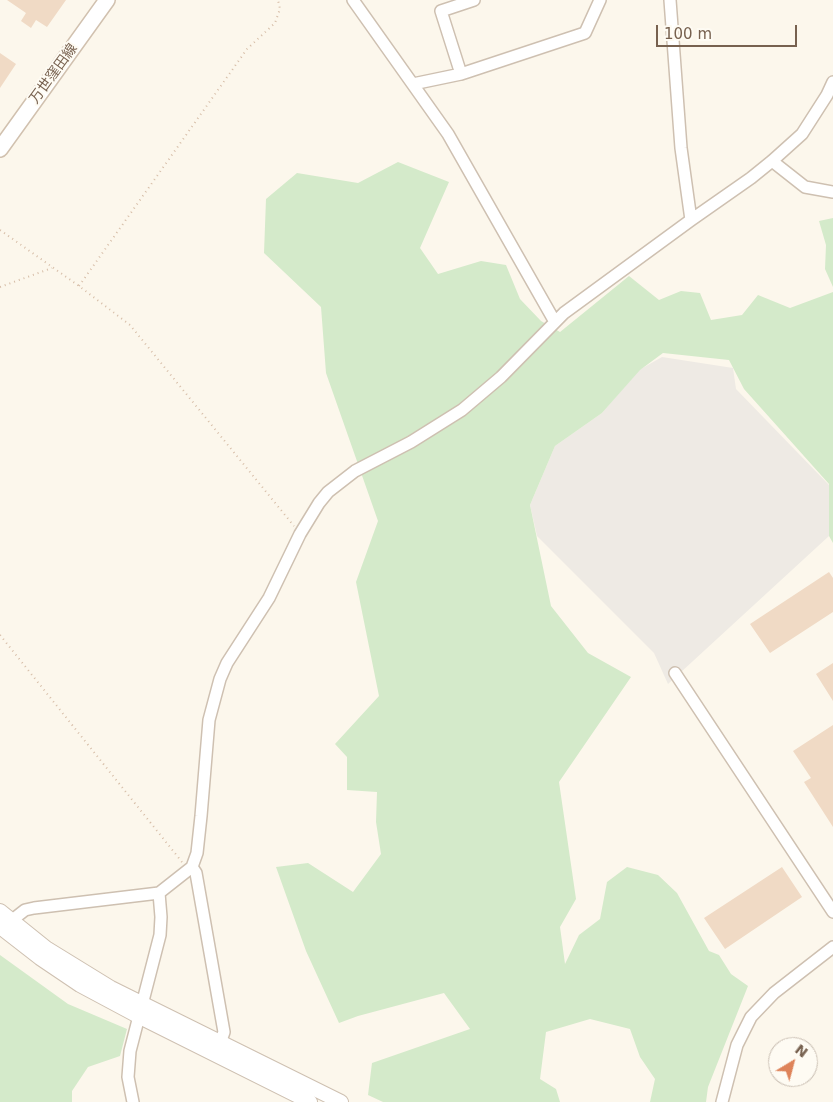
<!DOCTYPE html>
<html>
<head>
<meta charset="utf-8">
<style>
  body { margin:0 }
  #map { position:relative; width:833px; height:1102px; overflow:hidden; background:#fcf7ec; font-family:"DejaVu Sans",sans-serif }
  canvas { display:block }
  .north { position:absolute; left:768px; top:1037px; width:50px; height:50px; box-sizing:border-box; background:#fefbf3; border:1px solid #c8bdb1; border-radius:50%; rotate:37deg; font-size:14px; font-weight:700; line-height:20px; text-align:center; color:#77614f }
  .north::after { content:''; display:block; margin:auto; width:18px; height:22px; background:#de8359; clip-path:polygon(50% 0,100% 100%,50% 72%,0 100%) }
  .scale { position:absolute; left:656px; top:25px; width:141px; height:22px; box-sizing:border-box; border:2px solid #77614f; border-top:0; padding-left:6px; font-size:15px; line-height:18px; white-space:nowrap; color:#77614f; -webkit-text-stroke:4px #fefbf3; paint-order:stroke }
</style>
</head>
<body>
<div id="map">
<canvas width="833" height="1102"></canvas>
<div class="north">N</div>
<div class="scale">100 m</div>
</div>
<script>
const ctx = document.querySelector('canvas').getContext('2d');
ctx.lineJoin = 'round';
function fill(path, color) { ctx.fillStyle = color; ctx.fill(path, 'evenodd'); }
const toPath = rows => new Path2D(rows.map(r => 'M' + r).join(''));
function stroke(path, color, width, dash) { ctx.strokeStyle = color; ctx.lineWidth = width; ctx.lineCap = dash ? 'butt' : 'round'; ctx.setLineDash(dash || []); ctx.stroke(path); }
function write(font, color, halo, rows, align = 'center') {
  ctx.font = font + ' "DejaVu Sans","Noto Sans JP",sans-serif'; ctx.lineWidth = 4; ctx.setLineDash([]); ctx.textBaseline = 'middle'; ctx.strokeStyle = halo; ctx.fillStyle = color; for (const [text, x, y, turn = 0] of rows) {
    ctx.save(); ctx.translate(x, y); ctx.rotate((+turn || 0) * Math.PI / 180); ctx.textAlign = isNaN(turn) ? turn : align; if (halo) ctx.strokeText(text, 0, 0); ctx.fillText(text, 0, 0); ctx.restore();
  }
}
fill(toPath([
  [662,357,733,368,736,389,829,485,829,536,668,684,654,653,537,536,530,505,555,446,602,413,639,370]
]), '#eeeae4');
fill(toPath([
  [398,162,449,182,420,248,438,274,481,261,506,265,520,299,541,321,560,332,629,276,659,300,681,291,700,293,711,320,742,315,758,295,790,308,833,292,833,543,829,536,829,484,744,389,729,360,663,353,640,370,602,413,555,446,530,505,551,606,588,653,631,677,559,782,576,899,560,927,565,964,579,935,600,919,607,882,627,867,658,875,677,893,709,951,719,955,731,974,748,986,708,1087,706,1102,650,1102,655,1079,640,1057,630,1029,590,1019,546,1032,540,1079,556,1089,560,1102,383,1102,368,1095,372,1063,470,1029,444,993,358,1016,339,1023,306,951,276,867,308,863,353,892,381,854,376,822,377,792,347,790,347,757,335,744,379,696,356,582,378,521,326,373,321,307,264,253,266,199,297,173,358,183],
  [833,218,833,287,825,269,826,245,819,221],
  [0,955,68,1004,127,1029,120,1056,88,1067,72,1091,72,1102,0,1102]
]), '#d4eaca');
fill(toPath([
  [7,0,66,0,47,27,36,20,31,28,21,21,26,13],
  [0,53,16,64,0,88],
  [829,572,833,578,833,612,770,653,750,624],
  [833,663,833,701,816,674],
  [833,725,833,827,804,782,811,778,793,751],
  [782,867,802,897,725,949,704,918]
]), '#f0dac5');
const minor = toPath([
  [353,0,448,134,555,322],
  [670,0,681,148,691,220],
  [461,74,441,11,474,0],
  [413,84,461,74,585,33,600,0],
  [772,161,805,187,833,192],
  [675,673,833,912],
  [192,867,196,873,224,1032,220,1043],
  [11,921,25,910,34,908,159,893,192,867,197,853,201,816,209,720,220,679,227,663,269,598,300,534,319,503,328,492,355,471,411,442,462,410,501,377,564,313,691,220,751,178,772,161,802,134,827,95,833,82],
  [133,1102,128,1077,130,1051,160,935,161,917,159,893],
  [722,1102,737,1045,751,1017,774,993,833,947]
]);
const tertiary = toPath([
  [0,911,46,948,111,988,341,1102],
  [0,927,40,958,80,985,138,1016,310,1102]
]);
const secondary = toPath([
  [0,149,107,0]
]);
stroke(minor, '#cec0b1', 14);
stroke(tertiary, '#cec0b1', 16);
stroke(secondary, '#d1c1af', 18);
stroke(toPath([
  [0,230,79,286,130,325,294,526],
  [79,286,247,49,275,23,280,9,278,0],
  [0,287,52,268],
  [0,635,182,862]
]), '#d6bda7', 2, [1, 4]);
stroke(minor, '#fff', 11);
stroke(tertiary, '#fff', 14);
stroke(secondary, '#fff', 15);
write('14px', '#77614f', '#fefbf3', [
  ["万世窪田線",54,74,-54]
]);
</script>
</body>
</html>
